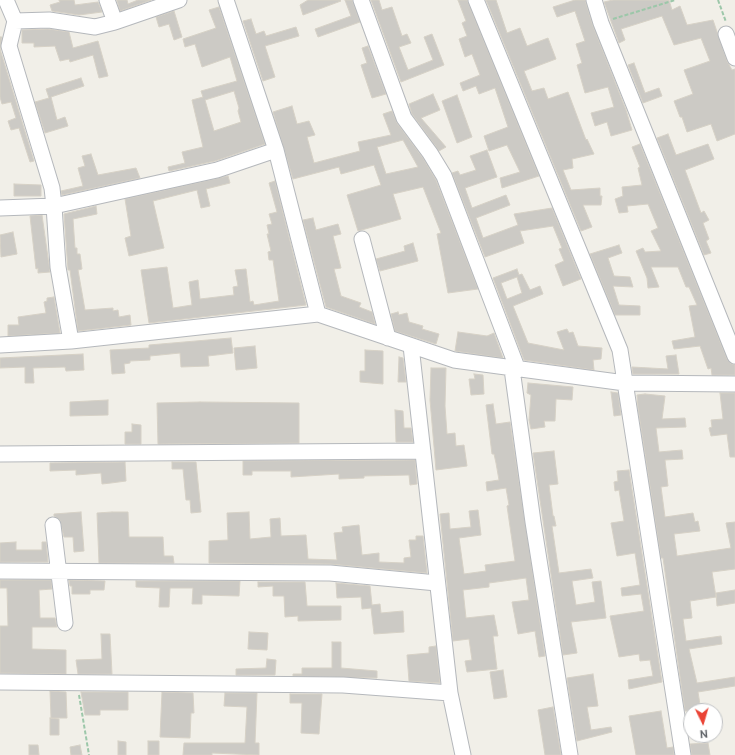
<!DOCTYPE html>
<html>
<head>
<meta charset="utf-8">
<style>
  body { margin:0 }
  #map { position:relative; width:735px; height:755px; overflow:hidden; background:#f1efe8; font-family:Ubuntu,sans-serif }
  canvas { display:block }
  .north { position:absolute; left:683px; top:703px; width:40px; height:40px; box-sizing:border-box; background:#fff; border:1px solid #bfc1c3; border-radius:50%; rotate:175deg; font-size:11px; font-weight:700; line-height:16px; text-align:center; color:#5f6368 }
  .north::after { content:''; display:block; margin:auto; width:14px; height:18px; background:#ea4335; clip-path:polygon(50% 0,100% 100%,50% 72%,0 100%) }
</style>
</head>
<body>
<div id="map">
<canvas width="735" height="755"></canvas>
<div class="north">N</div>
</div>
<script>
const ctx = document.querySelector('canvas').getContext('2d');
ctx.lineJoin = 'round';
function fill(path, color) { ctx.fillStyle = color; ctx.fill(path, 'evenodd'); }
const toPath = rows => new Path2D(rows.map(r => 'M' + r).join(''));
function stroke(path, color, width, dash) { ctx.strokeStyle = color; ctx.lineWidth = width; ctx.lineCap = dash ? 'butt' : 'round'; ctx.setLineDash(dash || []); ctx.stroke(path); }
const building = toPath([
  [59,0,74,0,75,5,98,2,102,12,79,15,52,11,50,5,60,2,59,0],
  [117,0,127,0,128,4,138,0,151,0,120,11,117,0],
  [308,0,340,0,341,1,303,15,300,5,308,0],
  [345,0,352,0,360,22,318,37,315,29,351,16,345,0],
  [371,0,379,0,382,10,392,7,402,36,407,34,411,43,399,47,408,70,433,60,424,37,432,34,444,65,401,82,371,0],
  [458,0,467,0,539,176,502,188,500,178,520,172,507,145,489,151,484,136,508,127,495,88,479,94,476,86,463,91,460,83,480,75,472,54,465,57,459,39,467,36,462,23,466,21,458,0],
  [486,0,496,0,507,33,520,28,527,46,548,38,556,59,524,71,532,91,544,88,548,99,568,92,586,140,587,139,594,154,572,159,573,168,563,170,571,190,600,188,600,196,602,196,601,205,583,205,592,227,581,231,486,0],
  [575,0,585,0,593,26,626,110,632,130,611,136,607,122,595,126,591,113,614,107,608,87,585,93,577,65,582,63,576,44,585,41,575,11,557,17,553,7,575,0],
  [613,0,669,0,672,10,680,6,687,25,713,20,727,61,732,70,735,69,735,134,717,141,711,124,687,132,682,117,680,117,674,101,693,94,684,70,710,61,701,38,674,45,662,16,621,29,625,40,619,43,604,2,613,0],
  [219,7,265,144,215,161,169,171,168,167,185,163,182,152,203,147,192,100,203,97,201,91,237,81,230,57,202,67,195,44,185,47,183,39,216,28,209,10,219,7],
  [234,91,239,108,238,111,241,122,214,131,205,100,234,91],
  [174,11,182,37,174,40,169,24,159,27,156,17,174,11],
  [251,19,256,34,264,31,266,36,296,27,299,36,265,46,275,77,263,81,243,21,251,19],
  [48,29,69,32,73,48,98,41,108,76,99,78,93,55,70,62,69,59,60,61,55,46,34,47,34,43,22,43,22,30,48,29],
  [0,37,2,37,0,49,34,161,30,162,19,128,11,130,8,121,16,118,11,102,2,104,0,97,0,37],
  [368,46,386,94,372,98,361,65,367,63,362,48,368,46],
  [634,63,645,93,659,88,662,96,643,103,628,65,634,63],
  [81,78,84,86,51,97,57,120,65,117,68,126,45,133,35,102,49,98,46,89,81,78],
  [433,94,440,110,421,118,446,147,439,151,412,114,409,104,433,94],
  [457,95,472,137,457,143,442,101,457,95],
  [292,106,297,124,309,121,315,135,307,137,314,163,360,151,358,142,391,135,383,114,392,111,397,123,423,158,436,180,478,289,448,293,437,234,441,233,423,187,393,194,401,219,358,231,347,195,381,185,374,165,341,174,339,167,293,179,273,112,292,106],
  [403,140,418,167,386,174,377,147,403,140],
  [668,134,676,155,708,144,714,159,685,170,701,213,704,211,709,220,703,223,709,239,706,241,711,253,704,255,657,138,668,134],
  [640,144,727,359,730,363,735,365,735,375,712,375,711,368,708,369,700,346,674,349,672,341,695,337,689,306,697,305,689,287,686,287,678,267,651,267,659,287,648,288,647,278,636,251,643,248,645,252,661,251,651,231,658,228,648,204,627,206,628,212,619,213,615,199,623,196,622,187,642,185,638,168,640,167,632,147,640,144],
  [487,150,497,177,465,188,472,208,506,195,510,205,476,218,483,238,518,225,514,214,552,208,581,279,563,286,555,265,564,261,559,249,562,248,553,226,520,231,524,243,485,257,452,173,458,171,460,175,476,170,470,156,487,150],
  [91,154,98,175,136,168,140,178,62,195,61,191,83,186,78,168,85,166,82,156,91,154],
  [228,176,230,183,206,189,210,206,201,208,197,190,153,201,164,248,129,256,125,238,131,236,125,199,228,176],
  [275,181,306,305,149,323,141,270,167,267,173,308,192,305,189,282,198,280,200,299,234,295,233,287,238,286,235,270,246,269,250,302,253,301,254,305,279,301,273,260,269,260,268,252,271,251,267,234,269,234,267,225,272,224,269,214,277,212,269,183,275,181],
  [14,184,41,185,41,196,14,196,14,184],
  [96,206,97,214,73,219,75,248,77,248,77,254,80,254,82,269,78,270,85,310,113,308,113,311,118,310,119,317,130,315,131,325,78,331,70,270,68,270,64,214,96,206],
  [42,215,50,272,38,273,38,268,36,269,30,216,42,215],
  [313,218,316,230,338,224,341,234,333,236,341,268,334,269,341,296,361,303,359,307,372,312,375,324,326,307,303,220,313,218],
  [13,232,17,254,1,257,0,235,13,232],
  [413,243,418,261,380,271,376,259,405,251,404,246,413,243],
  [619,245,622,253,608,258,614,276,630,277,633,287,613,286,619,305,640,306,640,315,615,315,590,254,619,245],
  [517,269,519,275,522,274,530,290,540,286,543,294,513,306,528,343,564,350,557,332,567,329,569,333,573,332,578,346,602,348,601,359,593,360,594,370,524,360,493,278,517,269],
  [517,277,522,293,507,299,501,283,517,277],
  [54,297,60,333,8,336,8,325,19,325,18,317,46,313,44,302,47,301,47,298,54,297],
  [398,312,399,315,407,313,409,322,423,326,422,329,439,334,436,344,395,331,391,314,398,312],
  [458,332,487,336,494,333,503,358,455,351,458,332],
  [231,338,233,353,208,356,209,366,181,367,180,353,150,356,150,360,130,361,130,363,124,364,125,373,112,374,110,350,149,348,149,345,231,338],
  [255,346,257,368,236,370,234,348,255,346],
  [365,350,383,351,383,384,360,382,360,371,365,371,365,350],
  [83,354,84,370,66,371,65,367,33,368,34,383,25,383,25,367,0,368,0,358,83,354],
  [676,355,679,374,633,374,632,367,668,369,666,356,676,355],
  [399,357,403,358,406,382,398,382,399,357],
  [431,368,446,368,445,406,447,434,455,433,456,446,464,445,467,466,436,470,430,400,431,368],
  [474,374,483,375,484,394,471,395,469,379,475,379,474,374],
  [528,383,573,387,572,400,556,399,555,421,544,421,545,427,531,429,529,420,531,395,527,393,528,383],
  [611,392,618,393,621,415,614,416,611,392],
  [720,393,735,393,735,457,730,457,727,434,711,436,709,428,712,427,711,420,723,419,720,393],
  [645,394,665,396,662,419,685,418,686,427,656,428,659,452,682,450,683,459,665,460,668,486,661,487,665,517,693,513,695,522,698,521,700,531,674,534,677,556,731,548,726,523,735,522,735,569,712,572,716,597,690,601,692,618,683,619,686,641,721,636,722,644,689,649,697,683,735,677,735,686,698,692,701,711,685,711,663,558,661,558,638,408,637,395,645,394],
  [108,400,108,415,70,416,70,402,108,400],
  [200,402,299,403,299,443,158,444,157,403,200,402],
  [493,404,496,424,510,422,545,656,539,657,535,631,518,634,512,602,529,600,526,578,489,583,489,587,463,590,466,618,494,615,498,636,493,636,497,669,467,672,465,661,472,660,469,639,453,641,440,514,449,513,450,529,471,527,469,511,478,510,481,535,459,538,464,574,486,571,485,565,515,561,507,506,509,505,506,488,487,491,486,482,499,480,496,463,494,454,492,454,486,405,493,404],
  [395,410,403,411,404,428,411,428,413,442,396,442,395,410],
  [132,424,141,425,141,444,125,444,125,432,132,432,132,424],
  [554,451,558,484,549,485,553,516,554,516,556,526,552,526,559,573,591,569,593,578,572,581,576,605,595,602,592,582,601,581,606,618,571,622,577,653,563,655,533,453,554,451],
  [415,460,417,484,410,485,409,475,364,476,364,478,339,479,339,474,291,477,291,471,252,471,252,475,243,475,243,461,415,460],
  [125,462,126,481,111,483,102,484,101,473,76,475,76,470,50,471,50,463,125,462],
  [172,462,196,462,201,512,191,513,190,500,186,500,183,469,172,469,172,462],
  [629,470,662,682,629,689,628,680,653,676,650,660,640,661,639,654,619,657,610,616,644,611,641,594,622,596,621,588,640,585,635,553,617,556,611,523,624,521,619,490,615,491,614,482,618,481,617,471,629,470],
  [81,512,84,551,74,552,73,537,64,537,60,520,54,516,54,514,81,512],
  [112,512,128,512,129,537,163,537,164,556,173,556,174,563,99,563,97,513,112,512],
  [249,512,250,539,271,537,270,519,280,518,281,536,306,535,308,559,337,560,334,533,343,532,342,527,359,525,362,555,379,553,379,562,404,563,404,558,411,557,409,540,416,540,416,536,423,536,427,573,330,564,209,563,209,541,228,540,227,513,249,512],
  [16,542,16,550,42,550,42,542,46,542,48,562,0,562,0,543,16,542],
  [0,580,51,580,52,589,39,590,40,618,55,618,57,627,32,627,32,649,66,650,66,674,0,673,0,626,8,626,7,588,0,588,0,580],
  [69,580,105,581,104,590,90,590,90,594,72,594,72,586,70,586,69,580],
  [136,581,240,581,239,596,202,595,202,604,192,604,193,588,170,588,169,607,159,607,160,588,136,587,136,581],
  [258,582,305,582,307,606,341,606,341,620,298,621,298,616,285,617,284,596,273,596,273,586,258,587,258,582],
  [336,583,370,586,372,605,380,604,381,613,403,611,404,632,374,634,371,608,362,609,361,597,337,598,336,583],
  [735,590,735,603,717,606,716,593,735,590],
  [249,632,268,633,267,650,248,649,249,632],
  [101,634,110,634,112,674,78,674,76,660,102,659,101,634],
  [332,642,341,642,341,668,377,671,377,678,293,676,293,674,302,674,302,668,332,668,332,642],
  [436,646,440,683,409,681,407,655,429,653,429,647,436,646],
  [267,659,276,660,275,675,236,675,236,669,266,668,267,659],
  [503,670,507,697,494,699,490,672,503,670],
  [593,674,598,706,587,707,591,730,611,727,612,732,577,741,567,678,593,674],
  [50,691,66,692,67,718,51,718,50,691],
  [81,692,128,692,128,710,100,710,100,715,85,715,81,692],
  [162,692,193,693,194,713,191,713,190,738,160,737,162,692],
  [225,693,257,693,255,743,259,743,259,755,212,753,212,755,183,755,184,743,245,743,247,707,224,706,225,693],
  [290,694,322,694,319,734,301,733,302,703,290,703,290,694],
  [553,707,561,755,545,755,538,710,553,707],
  [661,711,667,748,673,747,674,755,636,755,629,716,661,711],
  [50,718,59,719,59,735,50,735,50,718],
  [118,741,126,742,126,755,118,755,118,741],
  [148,741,159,741,159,755,148,755,148,741],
  [708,743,710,755,692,755,690,744,708,743],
  [29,745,38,745,39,755,29,755,29,745],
  [80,745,82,755,71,755,70,747,80,745]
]);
fill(building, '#cccac5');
stroke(building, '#d6d1c6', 1);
const minor = toPath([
  [6,0,15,21,9,46,52,188,54,206,217,170,276,150],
  [107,0,115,22,179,0],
  [226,0,276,150,318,314],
  [361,0,404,118,430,153,444,176,518,370],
  [476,0,620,350,683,755],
  [594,0,601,23,735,356],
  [15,21,49,20,95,27,115,22],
  [726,34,735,58],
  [0,208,54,206,58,267,71,341],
  [362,239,388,338],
  [0,345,71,341,318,314,454,360,625,383,735,384],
  [411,346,450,693,463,755],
  [512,369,533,522,570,755],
  [0,454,423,451],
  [53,525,65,623],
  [0,571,330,573,437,583],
  [0,682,343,685,450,693]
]);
stroke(minor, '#b5b8bc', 17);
stroke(toPath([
  [718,0,726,22],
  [613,19,675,0],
  [79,695,89,755]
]), '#9cc7a9', 2, [4, 2]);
stroke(minor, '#fff', 15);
</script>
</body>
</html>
